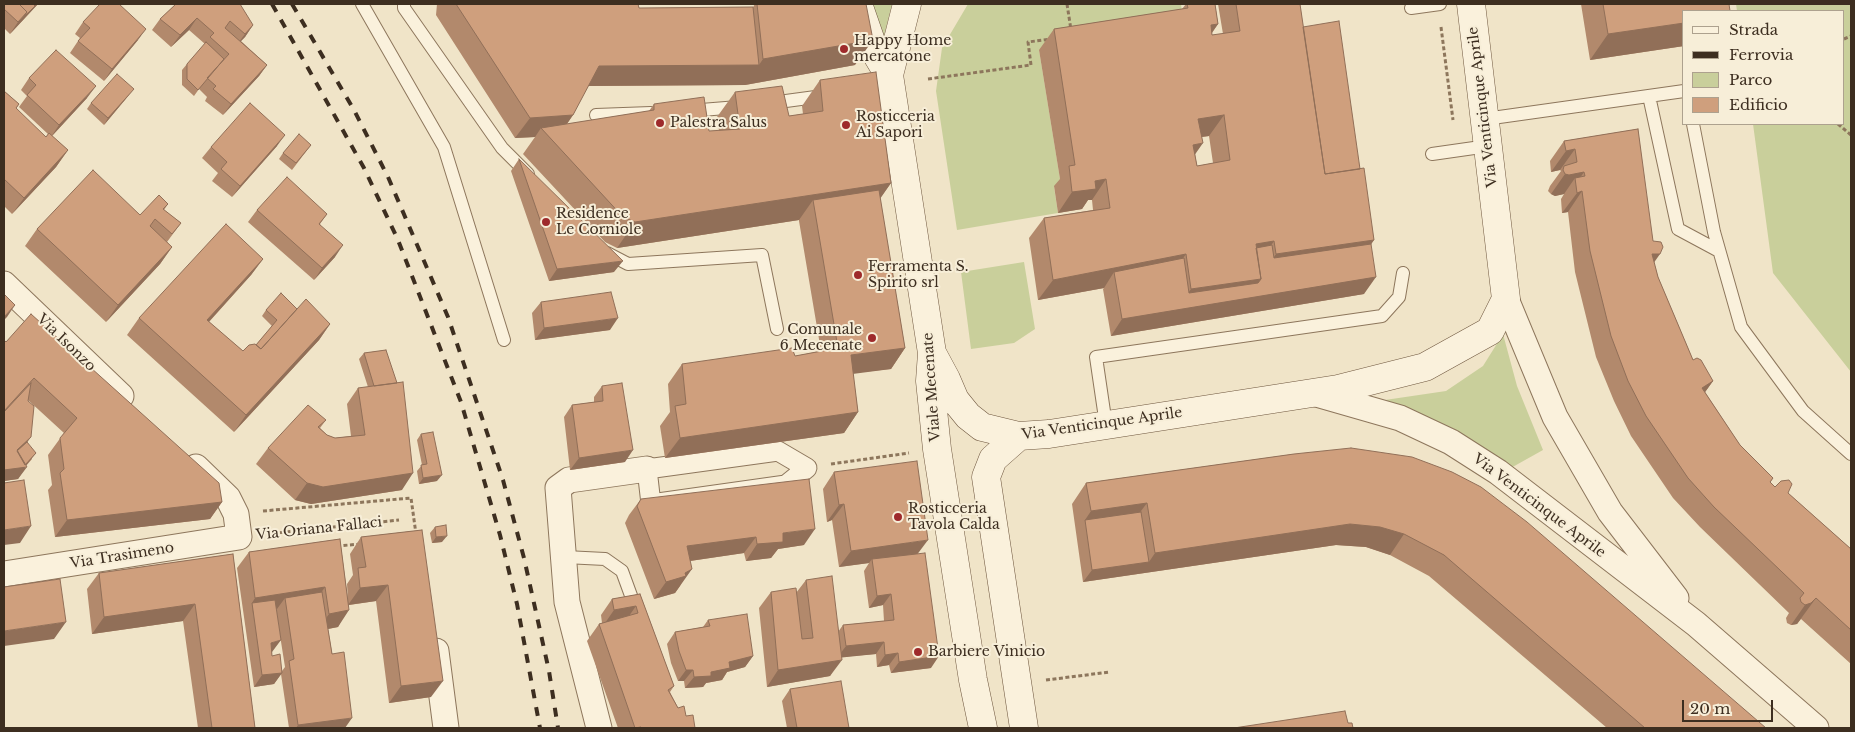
<!DOCTYPE html>
<html>
<head>
<meta charset="utf-8">
<style>
  body { margin:0 }
  #map { position:relative; width:1855px; height:732px; overflow:hidden; background:#f0e4c8; font-family:"Libre Baskerville",serif }
  canvas { display:block }
  .frame { position:absolute; inset:0; border:5px solid #3d2e20; pointer-events:none }
  .legend { position:absolute; left:1682px; top:10px; width:162px; height:115px; box-sizing:border-box; background:#f7eed8; border:1px solid #ada18e; margin:0; padding:6px 9px; list-style:none; font-size:15px; color:#3d2e20 }
  .legend li { display:flex; align-items:center; gap:10px; height:25px }
  .legend b { width:25px; border:1px solid #ada18e }
  .scale { position:absolute; left:1682px; top:700px; width:91px; height:22px; box-sizing:border-box; border:2px solid #3d2e20; border-top:0; padding-left:6px; font-size:15px; line-height:18px; white-space:nowrap; color:#3d2e20; -webkit-text-stroke:4px #f7eed8; paint-order:stroke }
</style>
</head>
<body>
<div id="map">
<canvas width="1855" height="732"></canvas>
<div class="frame"></div>
<ul class="legend">
<li><b style="height:6px;background:#faf1dc"></b>Strada</li>
<li><b style="height:6px;background:#3d2e20"></b>Ferrovia</li>
<li><b style="height:14px;background:#c9cf9b"></b>Parco</li>
<li><b style="height:14px;background:#cf9f7d"></b>Edificio</li>
</ul>
<div class="scale">20 m</div>
</div>
<script>
const ctx = document.querySelector('canvas').getContext('2d');
ctx.lineJoin = 'round';
function fill(path, color) { ctx.fillStyle = color; ctx.fill(path, 'evenodd'); }
const toPath = rows => new Path2D(rows.map(r => 'M' + r).join(''));
function stroke(path, color, width, dash) { ctx.strokeStyle = color; ctx.lineWidth = width; ctx.lineCap = dash ? 'butt' : 'round'; ctx.setLineDash(dash || []); ctx.stroke(path); }
function write(font, color, halo, rows, align = 'center') {
  ctx.font = font + ' "Libre Baskerville",serif'; ctx.lineWidth = 4; ctx.setLineDash([]); ctx.textBaseline = 'middle'; ctx.strokeStyle = halo; ctx.fillStyle = color; for (const [text, x, y, turn = 0] of rows) {
    ctx.save(); ctx.translate(x, y); ctx.rotate((+turn || 0) * Math.PI / 180); ctx.textAlign = isNaN(turn) ? turn : align; if (halo) ctx.strokeText(text, 0, 0); ctx.fillText(text, 0, 0); ctx.restore();
  }
}
fill(toPath([
  [869,4,892,4,882,44],
  [968,4,1181,4,1183,21,1039,50,1061,185,1054,187,1058,213,957,230,936,91,942,48],
  [1736,4,1851,4,1851,372,1773,273,1753,124,1844,124,1844,11,1737,11],
  [1024,262,1035,329,1014,343,971,349,961,272],
  [1503,334,1517,386,1543,450,1509,469,1454,429,1385,400,1446,391,1483,366]
]), '#c9cf9b');
const service = toPath([
  [362,4,444,147,504,340],
  [404,4,404,8,502,148,528,174],
  [1411,8,1440,4],
  [1649,96,1678,229,1719,251],
  [771,103,823,96],
  [689,111,738,107],
  [596,115,651,113],
  [1485,119,1684,91],
  [1693,124,1714,232,1741,327,1803,411,1851,454],
  [1432,154,1488,146],
  [607,253,628,264,762,255,777,329],
  [1106,425,1096,357,1382,316,1399,297,1403,273],
  [565,557,605,559,622,571,637,612]
]);
const pedestrian = toPath([
  [778,451,807,468,786,485,651,504,647,469,778,451]
]);
const minor = toPath([
  [4,284,121,396],
  [1506,299,1555,417,1610,512,1676,598],
  [1313,393,1400,418,1451,442,1498,472,1696,624,1816,728],
  [4,574,239,537,236,514,228,498,196,467],
  [436,651,446,728],
  [599,728,567,602,558,488,569,480,647,469]
]);
const secondary = toPath([
  [858,4,874,50,889,75],
  [907,4,889,75,932,353,930,381,937,449,973,680,983,728],
  [932,353,946,379,955,400,968,416,982,427,1019,436,1049,434,1338,389,1425,367,1490,331,1506,299,1471,4],
  [1019,436,993,459,986,477,1024,728]
]);
stroke(service, '#8d765c', 14);
stroke(pedestrian, '#8d765c', 21);
stroke(minor, '#8d765c', 27);
stroke(secondary, '#6f573f', 29);
stroke(toPath([
  [1067,4,1071,30],
  [1441,27,1453,120],
  [1844,39,1851,36],
  [928,79,1031,65,1028,42,1051,39],
  [1838,124,1851,135],
  [831,464,909,453],
  [263,511,411,498,416,534],
  [267,534,399,520],
  [337,546,361,544],
  [1046,680,1110,672]
]), '#8d765c', 3, [4, 2.5]);
stroke(service, '#faf1dc', 12);
stroke(pedestrian, '#faf1dc', 19);
stroke(minor, '#faf1dc', 25);
stroke(secondary, '#faf1dc', 28);
stroke(toPath([
  [272,4,364,168,398,240,461,402,500,535,517,604,540,728],
  [292,4,354,110,388,177,448,317,503,480,524,558,549,671,558,728]
]), '#3d2e20', 4, [9, 9]);
fill(toPath([
  [4,4,38,4,10,34,4,28],
  [176,4,253,25,245,37,241,41,267,65,259,76,223,115,205,101,207,97,199,89,194,96,182,85,182,70,187,64,205,44,189,30,171,47,152,30,160,19],
  [437,4,638,4,639,8,753,7,755,4,866,4,855,65,745,85,588,86,573,115,567,124,649,111,654,104,709,131,719,131,717,117,735,92,789,116,803,114,802,106,820,80,891,183,880,198,905,348,891,369,853,373,858,412,844,433,665,458,660,426,670,412,668,384,682,364,795,356,821,351,799,221,799,220,617,248,605,242,523,154,535,137,515,138,436,15],
  [1186,4,1215,4,1218,24,1212,33,1212,35,1223,34,1218,4,1300,4,1303,27,1360,169,1374,240,1371,244,1364,294,1111,336,1103,289,1104,288,1038,300,1029,238,1044,218,1093,210,1092,200,1088,200,1082,209,1058,213,1054,186,1060,179,1039,50,1054,29,1182,9],
  [1209,136,1213,163,1197,166,1195,154,1202,137],
  [1581,4,1729,4,1684,11,1684,46,1590,60],
  [83,22,138,40,104,81,70,53,80,38,75,34],
  [29,78,87,98,52,136,68,150,56,167,12,214,4,206,4,91,19,104,16,109,46,137,48,134,19,107,27,96,21,90],
  [129,95,104,125,87,109,91,103],
  [1638,129,1654,262,1658,277,1693,360,1713,381,1705,392,1740,445,1773,478,1770,483,1775,487,1788,493,1851,549,1851,664,1801,619,1797,624,1791,625,1787,623,1786,618,1789,613,1700,527,1673,498,1631,436,1614,401,1596,357,1575,272,1568,212,1562,213,1561,199,1564,194,1555,196,1551,194,1548,191,1550,186,1561,171,1560,170,1551,172,1550,161,1564,141],
  [311,145,292,170,279,159,283,153],
  [277,146,232,197,212,181,218,173,202,158,211,147],
  [519,159,614,272,549,281,511,171],
  [168,204,164,210,181,223,167,242,172,247,160,264,106,322,25,246,37,229,140,215],
  [257,210,327,214,320,224,335,257,314,280,248,222],
  [263,259,251,275,209,322,243,351,256,345,272,326,262,316,266,310,297,309,330,324,319,340,234,432,127,335,139,318],
  [541,302,610,330,535,340,532,313],
  [4,340,222,502,210,519,55,537,48,490,52,485,48,455,64,433,28,400,31,437,27,442,32,459,26,466,18,479,4,481],
  [386,350,402,490,311,504,295,500,256,464,268,448,326,420,320,428,327,435,335,438,351,436,347,404,358,388,368,387,359,359,364,353],
  [602,386,625,462,570,470,564,417,572,405,594,402,594,397],
  [421,434,437,481,419,484,417,471,422,465,417,440],
  [1294,454,1766,728,1607,728,1429,576,1390,555,1366,547,1336,545,1083,582,1072,504,1086,483],
  [834,472,918,554,931,668,891,673,889,665,877,667,876,654,841,657,830,676,767,687,759,608,771,592,796,593,806,580,838,632,843,625,884,621,883,605,869,608,864,571,869,563,839,567,832,520,827,522,823,489],
  [641,499,804,545,778,549,771,558,746,561,744,553,690,561,680,586,675,593,654,599,625,523,629,515],
  [435,527,442,542,432,543,430,533],
  [422,530,431,697,389,703,376,601,349,605,338,627,328,629,345,728,289,728,281,674,274,684,254,687,237,568,249,552,340,539,348,600,347,584,353,575,350,554,361,537],
  [276,609,277,609,276,610,285,667,282,671,272,656,272,652],
  [233,554,255,728,198,728,183,621,92,634,87,589,99,573],
  [640,594,674,686,670,692,678,708,686,716,695,728,618,728,587,641,599,624,602,623,601,615,612,599],
  [708,620,753,656,745,667,727,672,722,680,706,683,703,687,685,688,684,681,678,681,671,663,667,644,675,632,703,627],
  [790,689,849,728,787,728,782,701]
]), '#b2896c');
fill(toPath([
  [36,4,38,4,10,34,18,22],
  [197,18,189,30,171,47,180,35],
  [1684,23,1684,46,1590,60,1608,34],
  [1218,24,1203,45,1211,25],
  [253,25,245,37,236,46,245,34],
  [146,29,138,40,104,81,112,69],
  [873,40,855,65,745,85,584,86,599,66,759,65,763,59],
  [267,65,259,76,223,115,231,104],
  [96,86,87,98,51,137,59,125],
  [134,89,104,125,108,118],
  [573,115,559,135,541,128,535,137,515,138,530,118],
  [1224,115,1209,136,1184,139,1198,119],
  [285,135,277,146,232,197,240,186],
  [1203,143,1189,163,1193,145],
  [1575,149,1560,170,1551,172,1566,151],
  [68,150,56,167,12,214,24,198],
  [1584,172,1576,184,1575,178,1564,194,1555,196,1551,194,1565,174],
  [1106,179,1092,200,1088,200,1082,209,1058,213,1072,192,1095,181],
  [891,183,873,209,813,200,799,220,617,248,635,222],
  [1582,191,1568,212,1562,213,1577,193],
  [1374,240,1360,260,1262,275,1276,254],
  [1274,241,1260,262,1256,244],
  [343,245,335,257,314,280,322,268],
  [172,247,160,264,106,322,118,305],
  [1186,254,1172,274,1114,272,1104,288,1038,300,1053,280],
  [1652,254,1660,254,1646,274],
  [263,259,251,275,195,337,207,320],
  [623,261,614,272,549,281,557,269],
  [1376,277,1364,294,1111,336,1122,319,1177,309,1191,289,1261,279],
  [15,305,7,317,4,320,4,317],
  [618,318,610,330,535,340,544,328],
  [330,324,319,340,234,432,246,415],
  [905,348,891,369,837,376,851,355],
  [1713,381,1698,402,1702,388],
  [858,412,844,433,665,458,680,438],
  [31,437,22,449,14,457,17,450],
  [633,450,625,462,570,470,579,458],
  [36,453,24,468,27,467,18,479,4,481,4,470],
  [413,473,402,490,311,504,295,500,307,483],
  [442,475,437,481,419,484,423,478],
  [222,502,210,519,55,537,67,520],
  [1147,503,1132,523,1085,520,1091,511],
  [844,504,832,520,827,522,839,505],
  [1350,524,1380,527,1404,534,1390,555,1366,547,1336,545,1083,582,1092,570,1149,562,1155,553],
  [31,526,20,543,4,545,4,530],
  [815,529,804,545,778,549,771,558,746,561,757,544,783,533],
  [447,536,442,542,432,543,436,537],
  [756,537,744,553,676,563,687,546],
  [928,540,916,556,872,559,869,563,839,567,851,551],
  [692,569,675,593,654,599,666,582],
  [388,585,376,601,348,605,360,588],
  [325,587,314,603,285,598,277,609,253,613,252,603,255,598],
  [891,594,883,605,869,608,877,596],
  [1816,598,1797,624,1791,625,1805,605],
  [195,604,183,621,92,634,104,617],
  [636,606,624,623,603,626,614,610],
  [349,610,338,627,317,631,329,614],
  [66,622,54,639,4,646,4,631],
  [281,640,272,652,262,655,271,643],
  [884,642,876,654,837,658,846,646],
  [898,653,889,665,877,667,885,655],
  [753,656,745,667,727,672,722,680,706,683,703,687,685,688,694,677,729,662],
  [939,656,931,668,891,673,899,662],
  [842,660,830,676,767,687,778,670],
  [686,670,693,670,684,681,678,681],
  [282,673,274,684,254,687,262,675],
  [443,681,431,697,389,703,401,686],
  [352,718,345,728,296,728,298,725]
]), '#916f58');
const building = toPath([
  [4,4,19,4,27,12,18,22,4,9,4,4],
  [19,4,33,4,35,6,23,18,27,12,19,4],
  [100,4,119,4,146,29,112,69,78,41,90,28,83,22,100,4],
  [176,4,240,4,253,25,245,34,230,21,225,28,267,65,231,104,213,89,216,86,207,78,229,54,210,37,214,33,197,18,180,35,160,19,176,4],
  [456,4,638,4,639,8,753,7,759,65,599,66,573,115,530,118,456,4],
  [757,4,866,4,873,40,763,59,757,4],
  [1187,4,1215,4,1218,24,1211,25,1212,35,1240,31,1236,4,1300,4,1325,174,1364,168,1374,240,1276,254,1274,241,1256,244,1261,279,1191,289,1186,254,1053,280,1044,218,1110,208,1106,179,1095,181,1096,189,1072,192,1069,166,1075,165,1054,29,1188,8,1187,4],
  [1224,115,1230,160,1197,166,1193,145,1203,143,1198,119,1224,115],
  [1603,4,1729,4,1730,11,1684,11,1684,23,1608,34,1603,4],
  [1339,21,1360,169,1325,174,1303,27,1339,21],
  [206,42,224,59,198,90,187,79,187,64,206,42],
  [56,50,96,86,59,125,27,95,36,85,29,78,56,50],
  [876,72,891,183,635,222,623,217,541,128,654,110,654,104,704,97,709,131,740,129,735,92,782,86,789,116,823,111,820,80,876,72],
  [117,74,134,89,108,118,91,103,117,74],
  [4,91,19,104,16,108,46,137,49,133,68,150,24,198,4,179,4,91],
  [250,103,285,135,240,186,221,169,227,162,211,147,250,103],
  [1638,129,1653,241,1661,242,1663,247,1660,254,1652,254,1658,277,1693,360,1697,358,1701,360,1713,381,1702,388,1740,445,1773,478,1770,482,1775,487,1781,481,1789,480,1792,484,1788,493,1851,549,1851,630,1816,598,1811,603,1805,605,1801,602,1800,598,1804,593,1714,507,1688,478,1646,416,1628,381,1611,336,1590,251,1582,191,1577,193,1575,178,1585,176,1584,172,1569,175,1565,174,1563,170,1564,166,1577,162,1575,149,1566,151,1564,141,1638,129],
  [299,134,311,145,296,163,283,153,299,134],
  [519,159,623,261,557,269,519,159],
  [93,170,140,215,159,195,168,204,163,209,181,223,172,234,155,219,150,226,172,247,118,305,37,229,93,170],
  [287,177,327,214,319,224,343,245,322,268,257,210,287,177],
  [879,190,905,348,851,355,858,412,680,438,675,406,686,404,682,364,792,348,795,356,838,348,813,200,879,190],
  [226,224,263,259,207,320,243,351,249,345,255,344,261,349,306,299,330,324,246,415,139,318,226,224],
  [1371,244,1376,277,1122,319,1114,272,1184,258,1189,293,1258,283,1261,279,1256,248,1272,245,1274,258,1371,244],
  [611,292,618,318,544,328,541,302,611,292],
  [281,293,297,309,261,349,256,345,277,320,266,310,281,293],
  [4,294,15,305,4,317,4,294],
  [31,314,219,483,222,502,67,520,60,473,64,469,60,438,77,418,34,378,4,411,4,340,6,342,31,314],
  [386,350,397,383,374,386,364,353,386,350],
  [403,382,413,473,323,487,307,483,268,448,308,405,326,420,318,427,327,435,335,438,365,435,358,388,403,382],
  [31,383,28,401,34,406,31,437,17,450,27,467,4,470,4,412,31,383],
  [622,383,633,450,579,458,572,405,603,401,602,386,622,383],
  [433,432,442,475,423,478,421,465,427,464,421,434,433,432],
  [27,442,36,453,25,465,17,451,27,442],
  [1351,448,1412,457,1452,472,1481,487,1527,522,1766,728,1645,728,1444,555,1404,534,1380,527,1350,524,1155,553,1147,503,1091,511,1086,483,1294,454,1351,448],
  [917,461,928,540,851,551,844,504,839,505,834,472,917,461],
  [809,479,815,529,783,533,783,542,757,544,756,537,687,546,692,569,685,573,686,576,666,582,637,506,641,499,809,479],
  [24,480,31,526,4,530,4,483,24,480],
  [1141,512,1149,562,1092,570,1085,520,1141,512],
  [446,525,447,536,436,537,435,527,446,525],
  [422,530,443,681,401,686,388,585,360,588,358,568,366,567,361,537,422,530],
  [340,539,349,610,329,614,325,587,255,598,249,552,340,539],
  [925,553,939,656,899,662,898,653,885,655,884,642,846,646,843,625,894,620,891,594,877,596,872,559,925,553],
  [233,554,255,728,212,728,195,604,104,617,99,573,233,554],
  [832,576,842,660,778,670,771,592,796,588,802,639,813,638,806,580,832,576],
  [60,579,66,622,4,631,4,587,60,579],
  [322,592,332,654,344,652,352,718,298,725,289,661,294,659,285,598,322,592],
  [640,594,674,686,668,690,678,708,684,706,686,716,693,715,695,728,642,728,641,727,635,728,599,624,638,613,636,606,614,610,612,599,640,594],
  [275,600,281,640,271,643,272,656,280,654,282,673,262,675,252,603,275,600],
  [747,614,753,656,729,662,730,668,711,672,711,676,694,677,693,670,686,670,679,651,675,632,710,626,708,620,747,614],
  [841,681,849,728,797,728,790,689,841,681],
  [1345,711,1348,723,1352,723,1353,728,1234,728,1345,711]
]);
fill(building, '#cf9f7d');
stroke(building, '#916f58', 1);
for (const [x, y, r, color] of [
  [844,49,5,"#9e2a2b"],
  [660,123,5,"#9e2a2b"],
  [846,125,5,"#9e2a2b"],
  [546,222,5,"#9e2a2b"],
  [858,275,5,"#9e2a2b"],
  [872,338,5,"#9e2a2b"],
  [898,517,5,"#9e2a2b"],
  [918,652,5,"#9e2a2b"]
]) { const dot = new Path2D(); dot.arc(x, y, r, 0, 2 * Math.PI); ctx.fillStyle = color; ctx.fill(dot); stroke(dot, '#f7eed8', 2); }
write('14px', '#3d2e20', '#f7eed8', [
  ["Happy Home",854,41],
  ["mercatone",854,57],
  ["Rosticceria",856,117],
  ["Ai Sapori",856,133],
  ["Palestra Salus",670,123],
  ["Residence",556,214],
  ["Le Corniole",556,230],
  ["Ferramenta S.",868,267],
  ["Spirito srl",868,283],
  ["Comunale",862,330,"right"],
  ["6 Mecenate",862,346,"right"],
  ["Rosticceria",908,509],
  ["Tavola Calda",908,525],
  ["Barbiere Vinicio",928,652]
], 'left');
write('14px', '#3d2e20', '#f7eed8', [
  ["Via Venticinque Aprile",1483,107,-97],
  ["Via Isonzo",66,343,44],
  ["Viale Mecenate",932,387,-94],
  ["Via Venticinque Aprile",1102,424,-8],
  ["Via Venticinque Aprile",1539,506,37],
  ["Via Oriana Fallaci",319,529,-6],
  ["Via Trasimeno",122,556,-9]
]);
</script>
</body>
</html>
